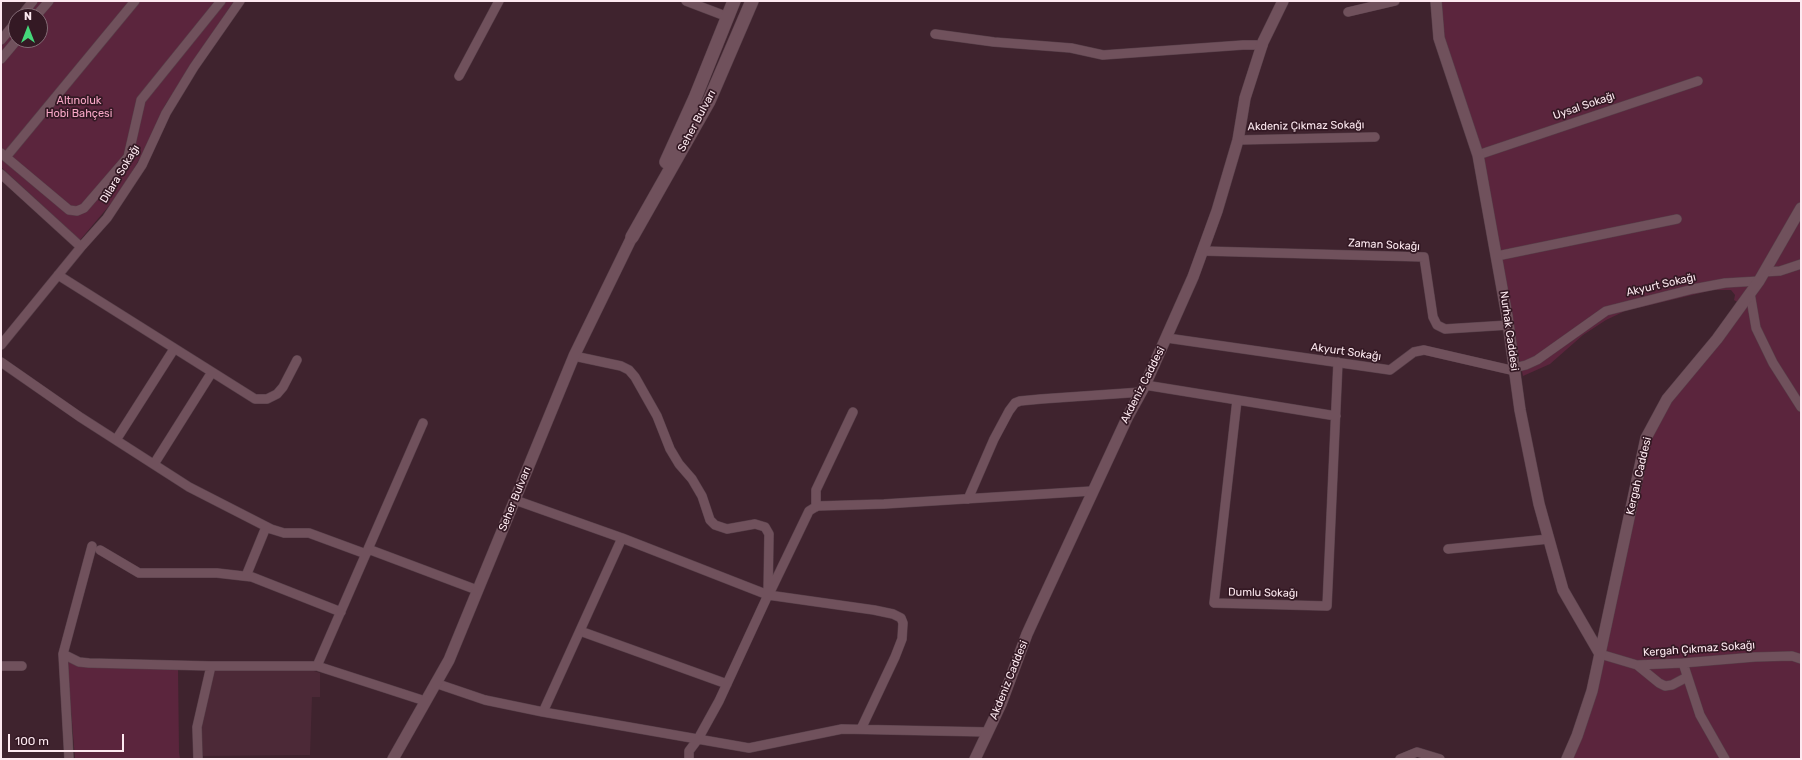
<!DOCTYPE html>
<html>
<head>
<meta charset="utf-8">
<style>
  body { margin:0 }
  #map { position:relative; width:1802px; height:760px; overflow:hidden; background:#3f232e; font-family:Rubik,sans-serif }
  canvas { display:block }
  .frame { position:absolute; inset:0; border:2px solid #fde9f0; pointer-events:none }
  .north { position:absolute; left:8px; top:8px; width:40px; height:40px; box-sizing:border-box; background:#341924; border:1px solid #846c76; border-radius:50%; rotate:0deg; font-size:11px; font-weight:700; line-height:16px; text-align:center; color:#fde9f0 }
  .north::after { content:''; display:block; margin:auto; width:14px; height:18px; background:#45d77a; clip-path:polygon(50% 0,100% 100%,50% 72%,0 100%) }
  .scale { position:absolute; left:8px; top:734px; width:116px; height:18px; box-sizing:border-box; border:2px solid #fde9f0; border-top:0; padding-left:5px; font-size:12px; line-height:14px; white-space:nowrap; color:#fde9f0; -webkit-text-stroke:3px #341924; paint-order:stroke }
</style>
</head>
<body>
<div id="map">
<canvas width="1802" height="760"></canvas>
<div class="frame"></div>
<div class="north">N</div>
<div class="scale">100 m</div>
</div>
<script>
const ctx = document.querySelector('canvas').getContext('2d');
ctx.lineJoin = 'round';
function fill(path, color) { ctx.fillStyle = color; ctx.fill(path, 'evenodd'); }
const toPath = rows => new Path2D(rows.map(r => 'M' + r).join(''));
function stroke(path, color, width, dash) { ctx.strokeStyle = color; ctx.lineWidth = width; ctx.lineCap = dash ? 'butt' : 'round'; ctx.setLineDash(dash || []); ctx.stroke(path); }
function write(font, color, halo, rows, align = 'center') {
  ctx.font = font + ' Rubik,sans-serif'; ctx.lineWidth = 3.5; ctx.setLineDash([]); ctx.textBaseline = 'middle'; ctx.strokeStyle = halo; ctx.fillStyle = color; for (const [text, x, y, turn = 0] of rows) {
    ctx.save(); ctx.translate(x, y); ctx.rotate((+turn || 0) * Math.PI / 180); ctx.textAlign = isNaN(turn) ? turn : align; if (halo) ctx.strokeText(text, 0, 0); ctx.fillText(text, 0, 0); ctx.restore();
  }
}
fill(toPath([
  [219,669,311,670,320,673,320,697,312,697,310,755,203,756,201,734,203,712,214,671]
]), '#4c2937');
fill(toPath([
  [39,1,234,1,165,105,152,137,120,193,80,240,1,167,1,47,16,29,16,40,40,40,40,16,26,16],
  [1436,1,1801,1,1801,759,1567,759,1578,735,1647,436,1742,305,1734,300,1735,295,1731,290,1713,290,1625,311,1606,320,1583,335,1550,364,1523,376,1496,250,1480,161,1457,98],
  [67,660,178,667,179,752,180,759,75,759]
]), '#5b253d');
const minor = toPath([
  [686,1,728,17],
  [1348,12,1395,1],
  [21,16,33,1],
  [36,16,49,1],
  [935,34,994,42,1071,48,1103,55,1243,45,1263,45],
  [1,40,16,22],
  [1,59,17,40],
  [459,76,499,1],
  [1238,140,1375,137],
  [1,153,69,210,77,211,84,208,128,157,141,100,221,1],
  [1478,155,1698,81],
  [6,157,135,1],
  [1,174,81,247],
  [1203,251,1424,257,1433,317,1437,325,1445,329,1509,325],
  [1497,256,1677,219],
  [1764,272,1780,271,1801,264],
  [58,275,255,399,267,399,277,394,283,387,297,360],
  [1750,293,1756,328,1773,363,1801,407],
  [1167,338,1390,370,1414,352,1424,350,1515,371],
  [1,345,81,247,107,218,142,165,166,113,194,67,240,1],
  [574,356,621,366,629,370,635,377,657,416,670,449,679,464,692,479,702,496,710,520,715,525,727,529,755,524,765,527,769,534,768,595,719,701,698,739,689,751,689,759],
  [1,362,80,417,189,487,271,529,284,533,309,533,366,554],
  [1514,368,1526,365,1537,360,1606,311,1693,289,1725,283,1759,281],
  [1145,385,1336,416],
  [1237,400,1214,603,1327,606,1338,362],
  [116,440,174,349],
  [154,464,212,372],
  [968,499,994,439,1009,411,1015,403,1020,401,1041,399,1142,392],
  [515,500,622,538,768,595,874,610,893,614,901,618,903,623,902,639,895,657,861,729],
  [816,507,816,490,853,412],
  [622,538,543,712,749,748,842,729,988,732],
  [368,549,477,590],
  [1448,549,1549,539],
  [100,550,139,573,217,573,252,577,341,612],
  [246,576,266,527],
  [770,592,809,511,817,506,884,504,1092,491],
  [580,631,727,684],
  [63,654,79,662,89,663,211,666],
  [1600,654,1637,665,1683,663,1755,657,1792,656,1801,659],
  [1683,663,1700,715,1725,759],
  [1637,665,1659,683,1665,686,1672,685,1687,677],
  [1,666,22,666],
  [317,666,423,423],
  [435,683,485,700,543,712],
  [69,759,63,654,92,546],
  [198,759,197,727,211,666,317,666,425,701],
  [1400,759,1417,752,1440,759]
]);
const tertiary = toPath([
  [1436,1,1439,38,1478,155,1507,316,1520,410,1539,504,1563,590,1600,654],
  [393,759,449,660,574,356,632,237],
  [975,759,1001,704,1027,634,1038,610,1128,416,1145,385,1193,277,1217,211,1238,140,1245,98,1263,42,1283,1],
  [1567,759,1577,736,1592,691,1646,438,1667,399,1717,339,1759,281,1801,208]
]);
const secondary = toPath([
  [666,162,695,98,734,1],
  [632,237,709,101,752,1]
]);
stroke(minor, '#58404a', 10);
stroke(tertiary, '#58404a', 12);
stroke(secondary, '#58404a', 14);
stroke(minor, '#70515c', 9);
stroke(tertiary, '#70515c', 11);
stroke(secondary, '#70515c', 13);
write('11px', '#f8a8c7', '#341924', [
  ["Altınoluk",79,101],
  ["Hobi Bahçesi",79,114]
]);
write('11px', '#fde9f0', '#341924', [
  ["Uysal Sokağı",1584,106,-19],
  ["Seher Bulvarı",697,121,-62],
  ["Akdeniz Çıkmaz Sokağı",1306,126,-1],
  ["Dilara Sokağı",120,174,-59],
  ["Zaman Sokağı",1384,245,3],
  ["Akyurt Sokağı",1661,285,-13],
  ["Nurhak Caddesi",1509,331,82],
  ["Akyurt Sokağı",1346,352,8],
  ["Akdeniz Caddesi",1143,385,-63],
  ["Kergah Caddesi",1639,476,-77],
  ["Seher Bulvarı",515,499,-68],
  ["Dumlu Sokağı",1263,593,1],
  ["Kergah Çıkmaz Sokağı",1699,649,-4],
  ["Akdeniz Caddesi",1009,680,-68]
]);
</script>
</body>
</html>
